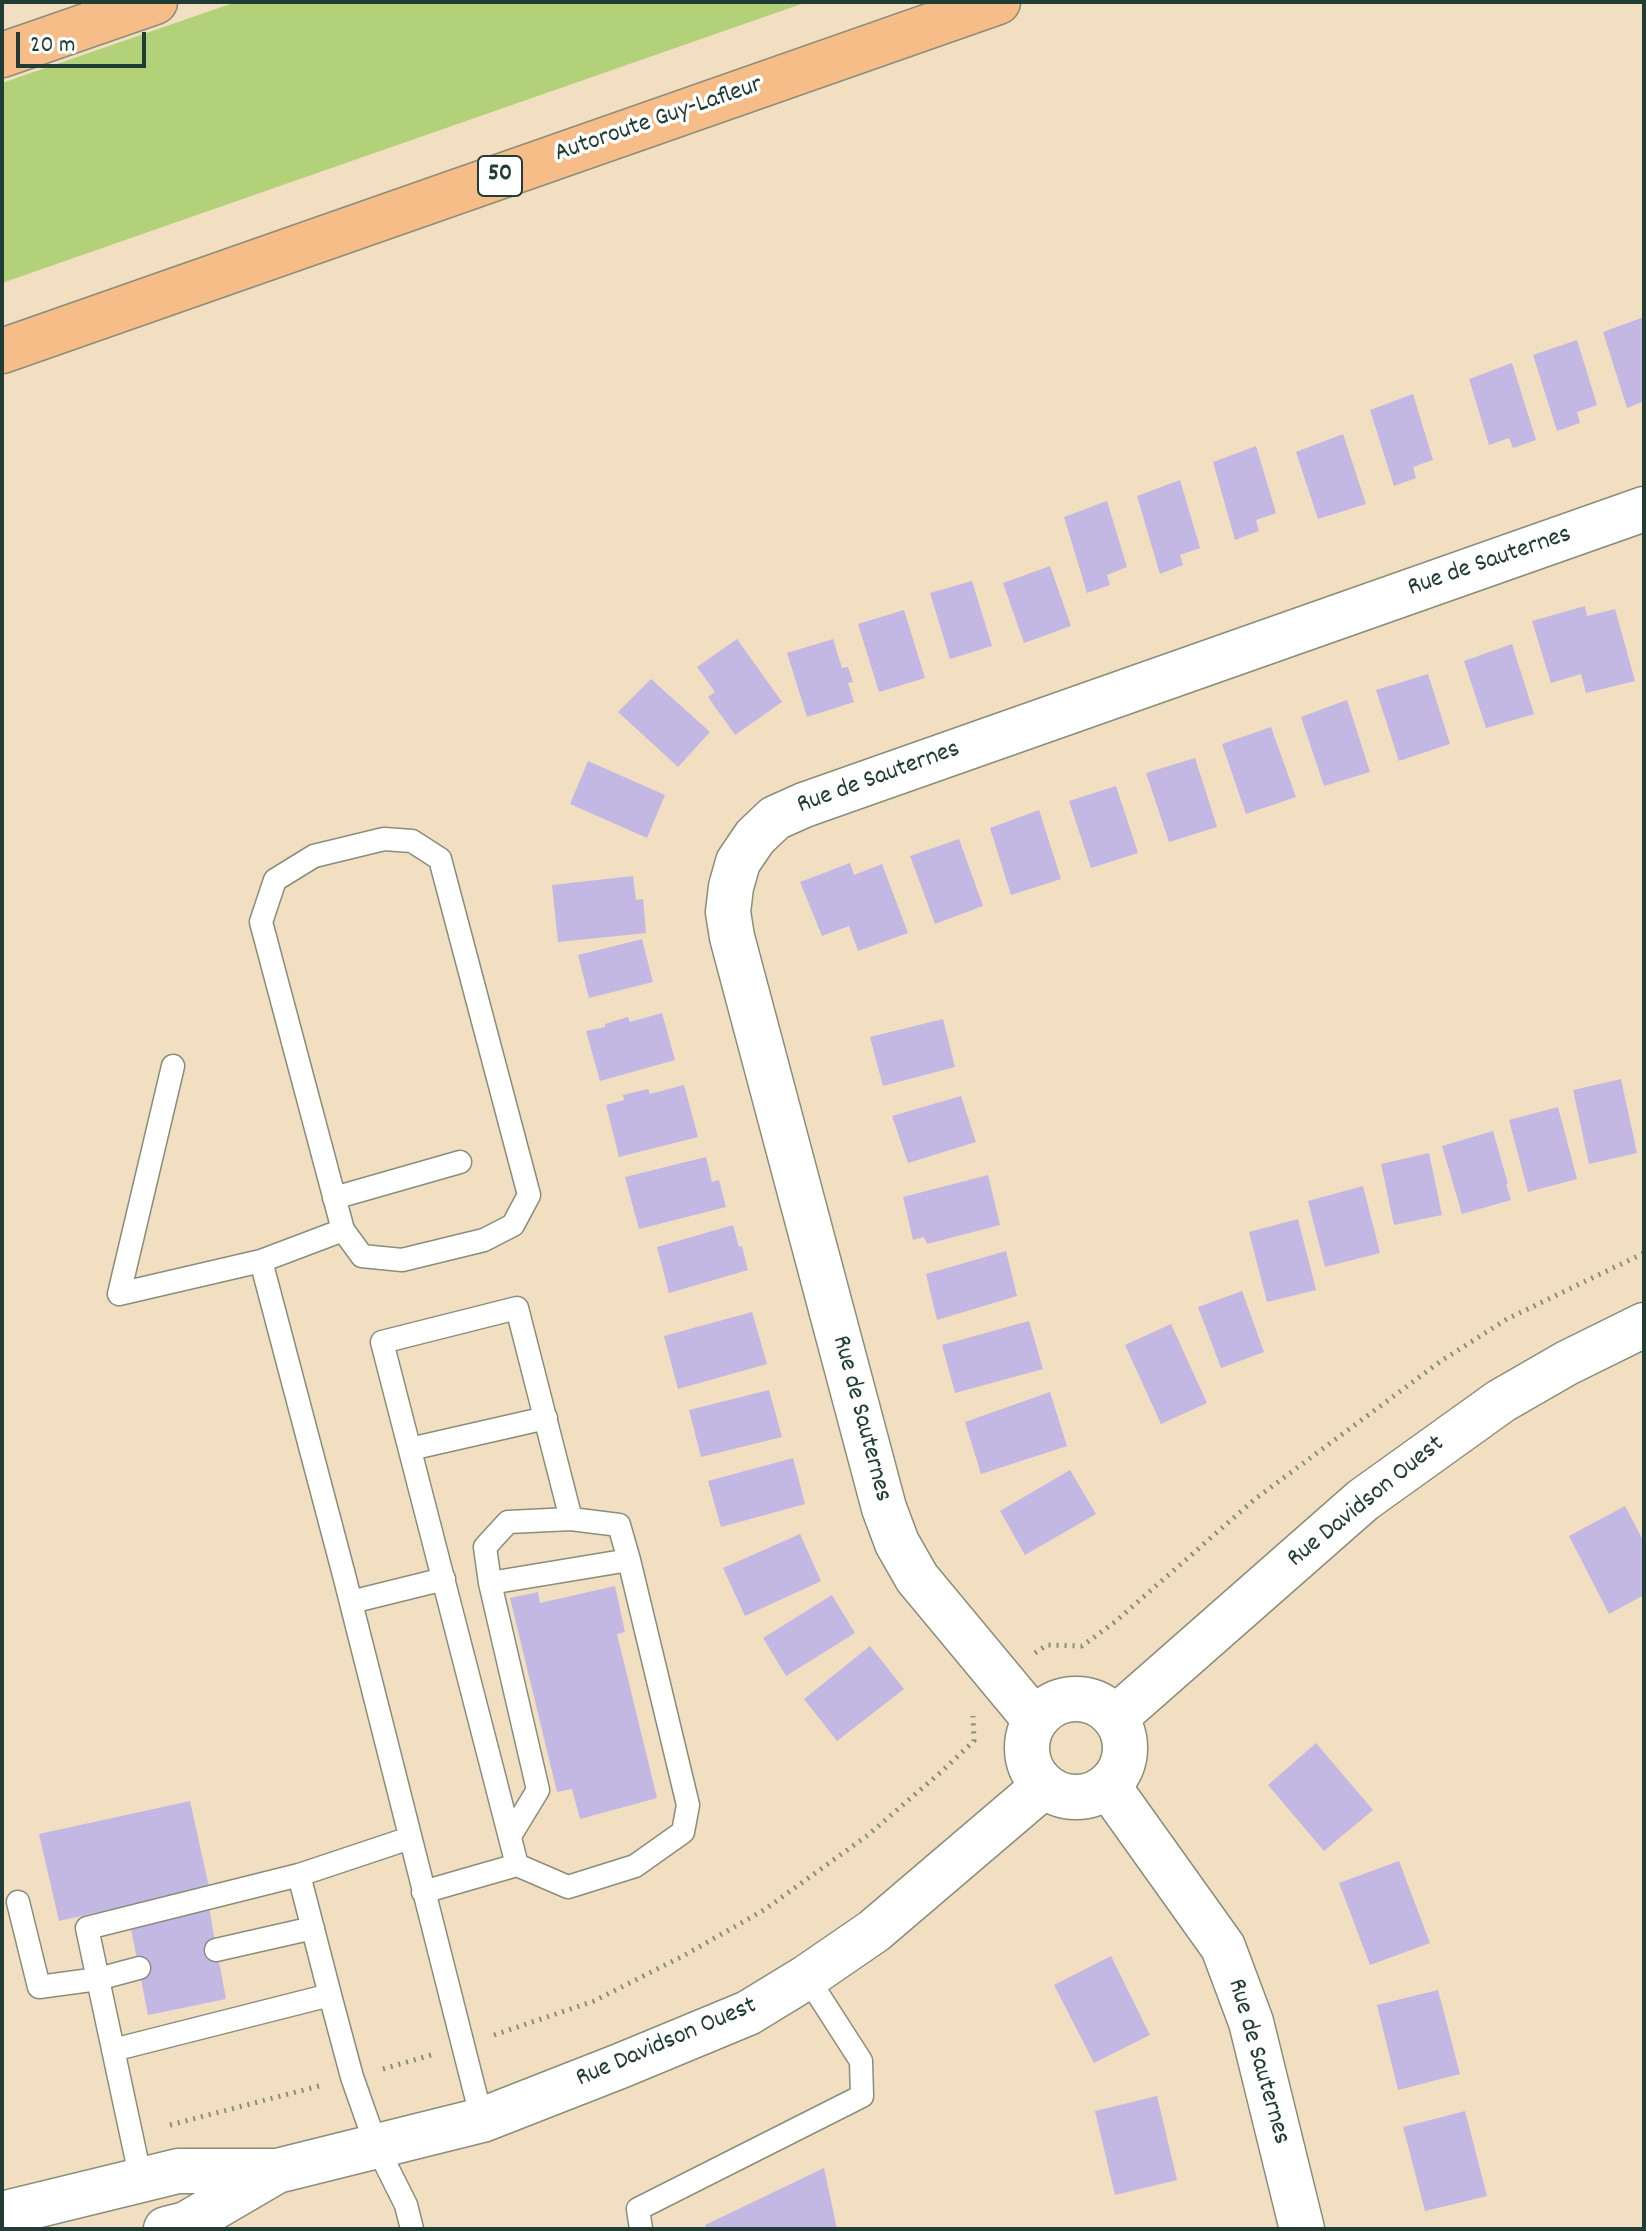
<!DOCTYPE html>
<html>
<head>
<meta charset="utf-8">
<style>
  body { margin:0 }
  #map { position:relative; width:1646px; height:2231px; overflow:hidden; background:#f2dec0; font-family:Dekko,sans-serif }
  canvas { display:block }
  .frame { position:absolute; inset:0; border:4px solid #1f3d34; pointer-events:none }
  .scale { position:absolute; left:16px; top:32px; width:130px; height:36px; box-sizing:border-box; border:4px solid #1f3d34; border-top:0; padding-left:10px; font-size:24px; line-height:28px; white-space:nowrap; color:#1f3d34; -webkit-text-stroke:6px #fff; paint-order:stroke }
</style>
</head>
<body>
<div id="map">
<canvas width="1646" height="2231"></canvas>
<div class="frame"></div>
<div class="scale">20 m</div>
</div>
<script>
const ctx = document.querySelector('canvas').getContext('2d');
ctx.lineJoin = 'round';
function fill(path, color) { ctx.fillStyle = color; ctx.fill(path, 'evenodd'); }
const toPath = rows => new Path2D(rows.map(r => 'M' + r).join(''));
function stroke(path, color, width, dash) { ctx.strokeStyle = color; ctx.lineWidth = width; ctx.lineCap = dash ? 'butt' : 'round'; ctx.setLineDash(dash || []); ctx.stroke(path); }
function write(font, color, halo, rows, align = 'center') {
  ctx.font = font + ' Dekko,sans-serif'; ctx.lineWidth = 7; ctx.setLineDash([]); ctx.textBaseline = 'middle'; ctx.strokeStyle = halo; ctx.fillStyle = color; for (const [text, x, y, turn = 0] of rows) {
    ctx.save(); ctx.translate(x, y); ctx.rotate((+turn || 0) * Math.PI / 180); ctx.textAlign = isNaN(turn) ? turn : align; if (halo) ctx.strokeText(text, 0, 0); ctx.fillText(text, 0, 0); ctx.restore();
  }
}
fill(toPath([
  [236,2,807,2,2,283,2,83]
]), '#b3d178');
fill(toPath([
  [1644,317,1644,401,1627,408,1603,332],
  [1577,340,1597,405,1577,412,1580,423,1557,431,1533,355],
  [1512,363,1536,440,1513,448,1509,438,1489,445,1469,379],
  [1413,394,1433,460,1413,467,1416,478,1394,486,1370,410],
  [1343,434,1366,504,1318,519,1296,452],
  [1256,446,1276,513,1256,520,1259,531,1235,540,1213,462],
  [1180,480,1200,548,1180,555,1183,565,1160,574,1137,496],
  [1107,501,1127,567,1107,575,1110,585,1087,593,1064,517],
  [1050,566,1071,626,1024,643,1003,583],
  [972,581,992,646,950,659,930,593],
  [1585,606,1587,616,1615,609,1635,681,1586,693,1581,674,1551,683,1532,621],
  [904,610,925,678,879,692,858,624],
  [737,639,782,702,735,735,708,697,715,692,697,667],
  [833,639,842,668,848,667,853,682,848,683,854,702,807,717,787,653],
  [1512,644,1534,714,1486,728,1464,661],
  [1428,674,1450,744,1399,761,1376,690],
  [651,679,710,732,678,767,618,712],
  [1347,700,1370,772,1324,786,1301,717],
  [1271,727,1296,797,1246,814,1222,744],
  [1195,758,1217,827,1169,842,1146,773],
  [588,761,665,795,647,838,570,804],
  [1116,786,1138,853,1091,868,1069,801],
  [1039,810,1061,879,1011,895,990,828],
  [959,839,983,906,935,924,910,856],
  [850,863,854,875,882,864,908,933,858,951,849,926,822,936,800,882],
  [633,876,636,900,643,899,646,933,558,942,552,885],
  [642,939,653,982,589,998,578,955],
  [662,1013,675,1060,600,1081,586,1031,605,1027,605,1024,628,1017,630,1022],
  [943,1019,955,1067,883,1086,870,1037],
  [1621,1079,1637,1153,1589,1164,1573,1090],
  [684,1085,698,1137,619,1157,606,1105,624,1100,623,1095,648,1089,650,1094],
  [961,1096,976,1142,908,1163,892,1116],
  [1558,1107,1577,1179,1528,1192,1509,1120],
  [1493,1131,1508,1184,1506,1184,1511,1200,1462,1214,1442,1146],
  [1429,1153,1442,1215,1394,1225,1381,1164],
  [706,1157,712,1182,719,1180,726,1207,639,1229,625,1177],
  [988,1175,1000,1225,927,1244,924,1237,913,1240,903,1197],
  [1363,1186,1380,1253,1325,1267,1308,1201],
  [1298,1219,1316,1290,1267,1302,1249,1232],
  [733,1225,739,1247,742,1246,748,1270,669,1293,657,1247],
  [1006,1251,1017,1296,937,1320,926,1274],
  [1242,1291,1264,1352,1221,1368,1198,1307],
  [752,1312,767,1364,678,1389,664,1336],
  [1029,1321,1043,1369,955,1393,942,1345],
  [1171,1324,1207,1403,1161,1424,1125,1345],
  [769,1390,782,1437,701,1457,689,1410],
  [1050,1392,1067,1446,981,1474,965,1422],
  [793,1458,805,1504,721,1527,708,1481],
  [1070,1470,1096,1514,1025,1555,1000,1511],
  [1625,1506,1644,1542,1644,1595,1609,1614,1569,1536],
  [800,1534,821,1581,745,1616,723,1568],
  [615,1586,625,1632,617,1634,657,1798,580,1819,572,1789,557,1792,510,1598,538,1592,540,1603],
  [832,1595,855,1633,786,1676,763,1638],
  [870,1646,904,1689,837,1741,804,1699],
  [1316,1743,1373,1810,1324,1851,1268,1785],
  [190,1801,209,1887,59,1921,39,1834],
  [1399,1861,1430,1943,1370,1965,1339,1883],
  [209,1908,226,1999,148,2015,130,1924],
  [1111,1956,1150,2035,1094,2063,1054,1985],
  [1438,1990,1460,2074,1398,2090,1377,2005],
  [1157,2096,1177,2180,1115,2195,1095,2111],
  [1465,2111,1487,2196,1425,2211,1403,2127],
  [824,2168,837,2229,707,2229,705,2225]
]), '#c3b8e4');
const service = toPath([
  [384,839,412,841,440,859,529,1195,513,1225,484,1240,402,1260,362,1256,343,1230,261,922,275,880,314,856,384,839],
  [173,1066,119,1294,261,1261],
  [334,1198,460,1162],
  [343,1230,261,1261,344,1575,482,2120],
  [410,1449,546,1418],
  [490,1583,629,1560,688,1805,683,1832,635,1866,568,1887,517,1865],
  [351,1602,444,1579],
  [510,1836,538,1790,490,1583,485,1547,508,1522,571,1519,619,1525,629,1560],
  [423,1892,517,1865,382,1342,517,1308,571,1519],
  [18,1902,39,1987,98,1979,139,1968],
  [216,1950,313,1928],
  [330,1995,352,2077,376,2145,406,2205,412,2229],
  [113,2050,330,1995,299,1875],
  [141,2180,87,1928,299,1875,410,1838],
  [641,2229,638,2209,862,2096,861,2061,807,1977]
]);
const minor = toPath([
  [1035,1720,917,1578,897,1543,884,1508,732,937,728,912,731,887,738,862,755,837,775,818,804,805,1644,509],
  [1108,1786,1223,1947,1251,2022,1302,2229]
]);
const tertiary = toPath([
  '1027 1748a49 49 0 1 1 98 0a49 49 0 1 1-98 0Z',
  [1115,1718,1363,1500,1501,1401,1567,1363,1644,1325],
  [2,2214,178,2171,277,2171,482,2120,620,2066,748,2013,807,1977,874,1931,1044,1786],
  [166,2229,186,2224,275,2172]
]);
const motorway = toPath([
  [2,55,155,2],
  [2,351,998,2]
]);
stroke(service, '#888e7a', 25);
stroke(minor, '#888e7a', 47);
stroke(tertiary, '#888e7a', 47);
stroke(motorway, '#888e7a', 47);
stroke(toPath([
  [1035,1653,1047,1645,1082,1646,1116,1621,1255,1499,1441,1361,1507,1319,1644,1253],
  [494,2035,594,2001,683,1956,764,1910,868,1835,941,1772,974,1741,973,1716],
  [383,2069,431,2055],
  [170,2125,319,2086]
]), '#888e7a', 5, [2, 6]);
stroke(service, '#fff', 22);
stroke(minor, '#fff', 44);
stroke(tertiary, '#fff', 44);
stroke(motorway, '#f7bd88', 44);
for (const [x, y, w] of [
  [500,176,44]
]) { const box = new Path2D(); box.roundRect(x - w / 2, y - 20, w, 40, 6); ctx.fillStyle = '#fff'; ctx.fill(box); stroke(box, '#1f3d34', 2); }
write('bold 24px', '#1f3d34', null, [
  ["50",500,176]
]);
write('26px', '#1f3d34', '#fff', [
  ["Autoroute Guy-Lafleur",659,121,-19],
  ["Rue de Sauternes",1490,563,-19],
  ["Rue de Sauternes",879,779,-20],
  ["Rue de Sauternes",860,1419,75],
  ["Rue Davidson Ouest",1367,1503,-39],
  ["Rue Davidson Ouest",667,2044,-23],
  ["Rue de Sauternes",1257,2062,74]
]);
</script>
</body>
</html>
